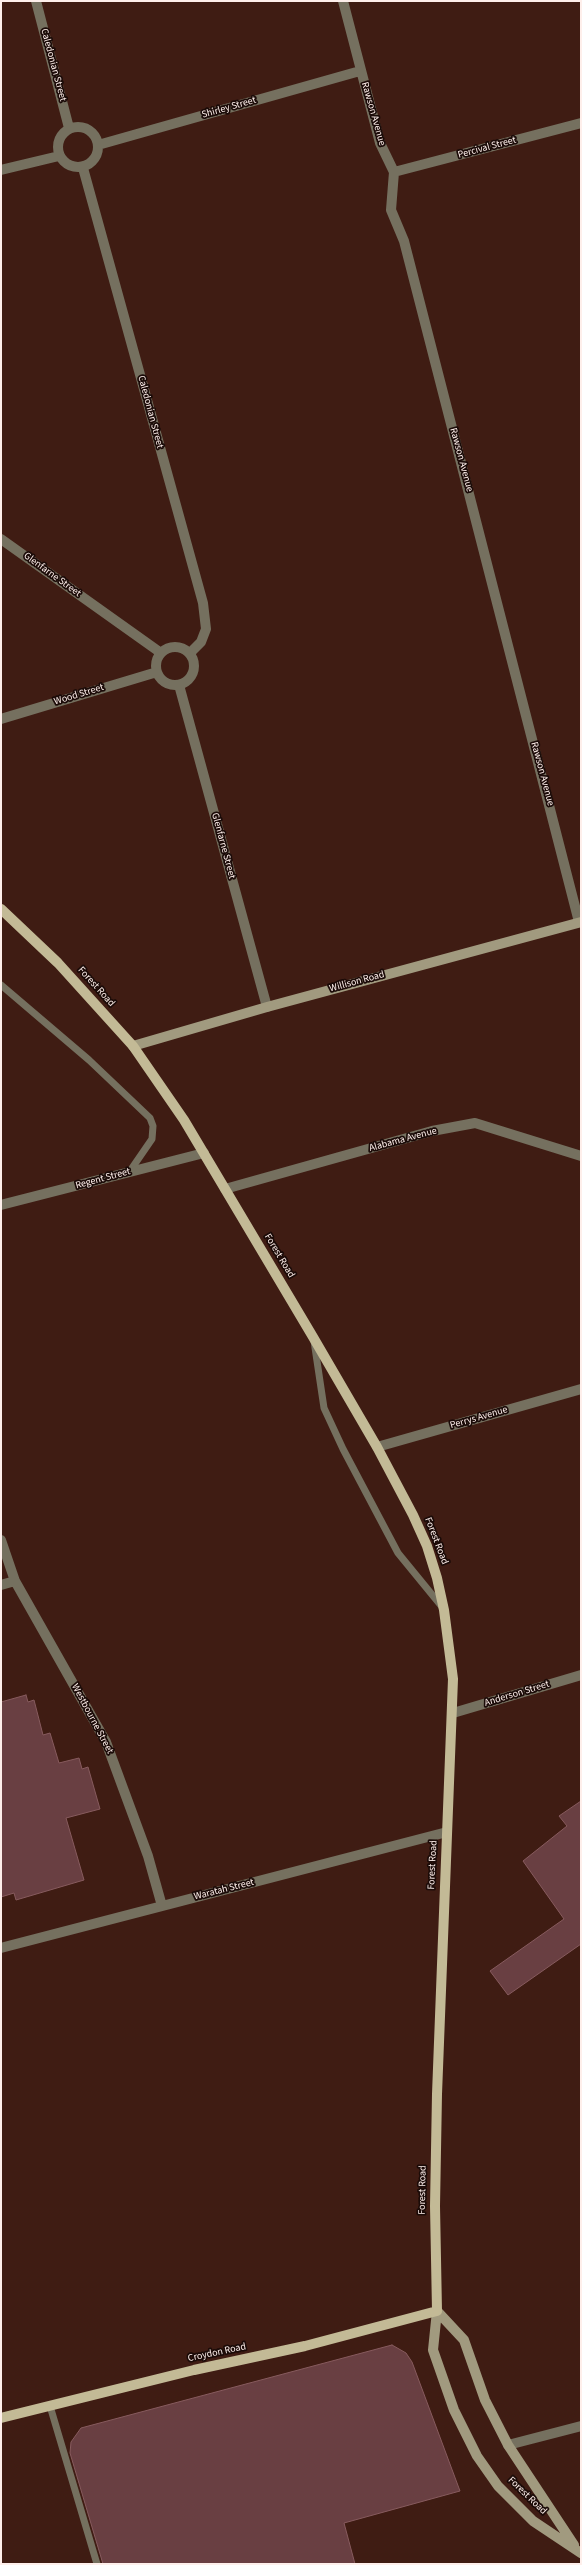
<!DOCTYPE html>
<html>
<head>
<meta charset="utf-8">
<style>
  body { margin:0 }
  #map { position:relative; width:582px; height:2565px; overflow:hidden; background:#3f1c13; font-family:"Source Sans 3",sans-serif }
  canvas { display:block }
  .frame { position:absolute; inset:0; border:2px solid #feefeb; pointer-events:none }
</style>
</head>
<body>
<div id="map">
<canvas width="582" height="2565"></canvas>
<div class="frame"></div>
</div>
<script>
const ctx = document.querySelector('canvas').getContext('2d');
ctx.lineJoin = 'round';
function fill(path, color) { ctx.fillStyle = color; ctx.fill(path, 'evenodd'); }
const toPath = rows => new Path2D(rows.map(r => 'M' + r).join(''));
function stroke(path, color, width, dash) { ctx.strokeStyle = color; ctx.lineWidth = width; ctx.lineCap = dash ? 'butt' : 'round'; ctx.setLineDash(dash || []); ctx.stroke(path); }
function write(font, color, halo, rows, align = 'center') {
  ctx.font = font + ' "Source Sans 3",sans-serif'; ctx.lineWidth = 3.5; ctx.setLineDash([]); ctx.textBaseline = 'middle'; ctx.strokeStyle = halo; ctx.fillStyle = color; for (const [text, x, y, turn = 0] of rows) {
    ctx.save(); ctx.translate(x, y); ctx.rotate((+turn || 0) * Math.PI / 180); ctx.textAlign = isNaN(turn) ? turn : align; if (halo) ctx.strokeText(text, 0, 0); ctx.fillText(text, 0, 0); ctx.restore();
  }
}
const building = toPath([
  [26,1695,28,1702,34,1700,43,1735,50,1733,59,1763,79,1758,82,1769,88,1767,100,1809,66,1818,84,1880,16,1900,14,1893,1,1897,1,1702,26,1695],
  [581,1801,581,1944,508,1995,490,1971,564,1919,523,1861,567,1826,559,1816,581,1801],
  [392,2345,406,2353,412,2362,460,2491,344,2523,355,2564,103,2564,70,2453,71,2442,81,2428,392,2345]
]);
fill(building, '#693f42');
stroke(building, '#875b5e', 1);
stroke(toPath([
  [1,985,89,1060,150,1118,153,1126,152,1139,130,1171],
  [314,1341,324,1408,343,1449,398,1553,443,1608],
  [50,2406,97,2564]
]), '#75705f', 7);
stroke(toPath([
  [36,1,69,128],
  [343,1,380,143,394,172,391,210,404,241,579,922],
  '58 147a20 20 0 1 1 40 0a20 20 0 1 1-40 0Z',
  [98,145,360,71],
  [83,168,203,603,206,629,201,642,190,653],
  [1,170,59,156],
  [394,172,581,123],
  [1,539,161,653],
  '156 666a19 19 0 1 1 38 0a19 19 0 1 1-38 0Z',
  [179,685,267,1007],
  [1,719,157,672],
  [225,1189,432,1131,475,1123,581,1156],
  [1,1205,204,1153],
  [377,1447,581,1389],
  [1,1540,15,1581,106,1742,148,1856,162,1906],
  [1,1585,15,1581],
  [453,1713,581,1675],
  [1,1948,447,1832],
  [508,2445,581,2426]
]), '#75705f', 10);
stroke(toPath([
  [133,1046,267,1007,581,922],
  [437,2311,433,2350,454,2410,477,2456,498,2486,533,2521,581,2553],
  [437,2311,464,2340,485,2400,508,2445,574,2545]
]), '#a19a7f', 10);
stroke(toPath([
  [1,909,58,963,133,1046,184,1120,313,1337,377,1447,413,1515,427,1546,437,1578,444,1610,453,1679,437,2094,435,2206,437,2311,305,2346,194,2370,1,2418]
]), '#c3ba96', 10);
write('10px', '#feefeb', '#1b0b08', [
  ["Caledonian Street",53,65,75],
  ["Shirley Street",229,108,-16],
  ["Rawson Avenue",373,114,74],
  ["Percival Street",487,148,-15],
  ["Caledonian Street",150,412,75],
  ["Rawson Avenue",461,460,75],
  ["Glenfarne Street",52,575,36],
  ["Wood Street",79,695,-17],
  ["Rawson Avenue",542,774,75],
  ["Glenfarne Street",223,846,75],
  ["Willison Road",357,982,-15],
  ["Forest Road",96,987,48],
  ["Alabama Avenue",403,1140,-15],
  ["Regent Street",103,1179,-15],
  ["Forest Road",279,1256,59],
  ["Perrys Avenue",479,1418,-16],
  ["Forest Road",436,1541,69],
  ["Anderson Street",517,1694,-17],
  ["Westbourne Street",92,1719,62],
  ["Forest Road",433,1865,-87],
  ["Waratah Street",224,1890,-14],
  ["Forest Road",423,2190,-89],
  ["Croydon Road",217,2353,-12],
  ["Forest Road",527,2496,44]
]);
</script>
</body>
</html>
